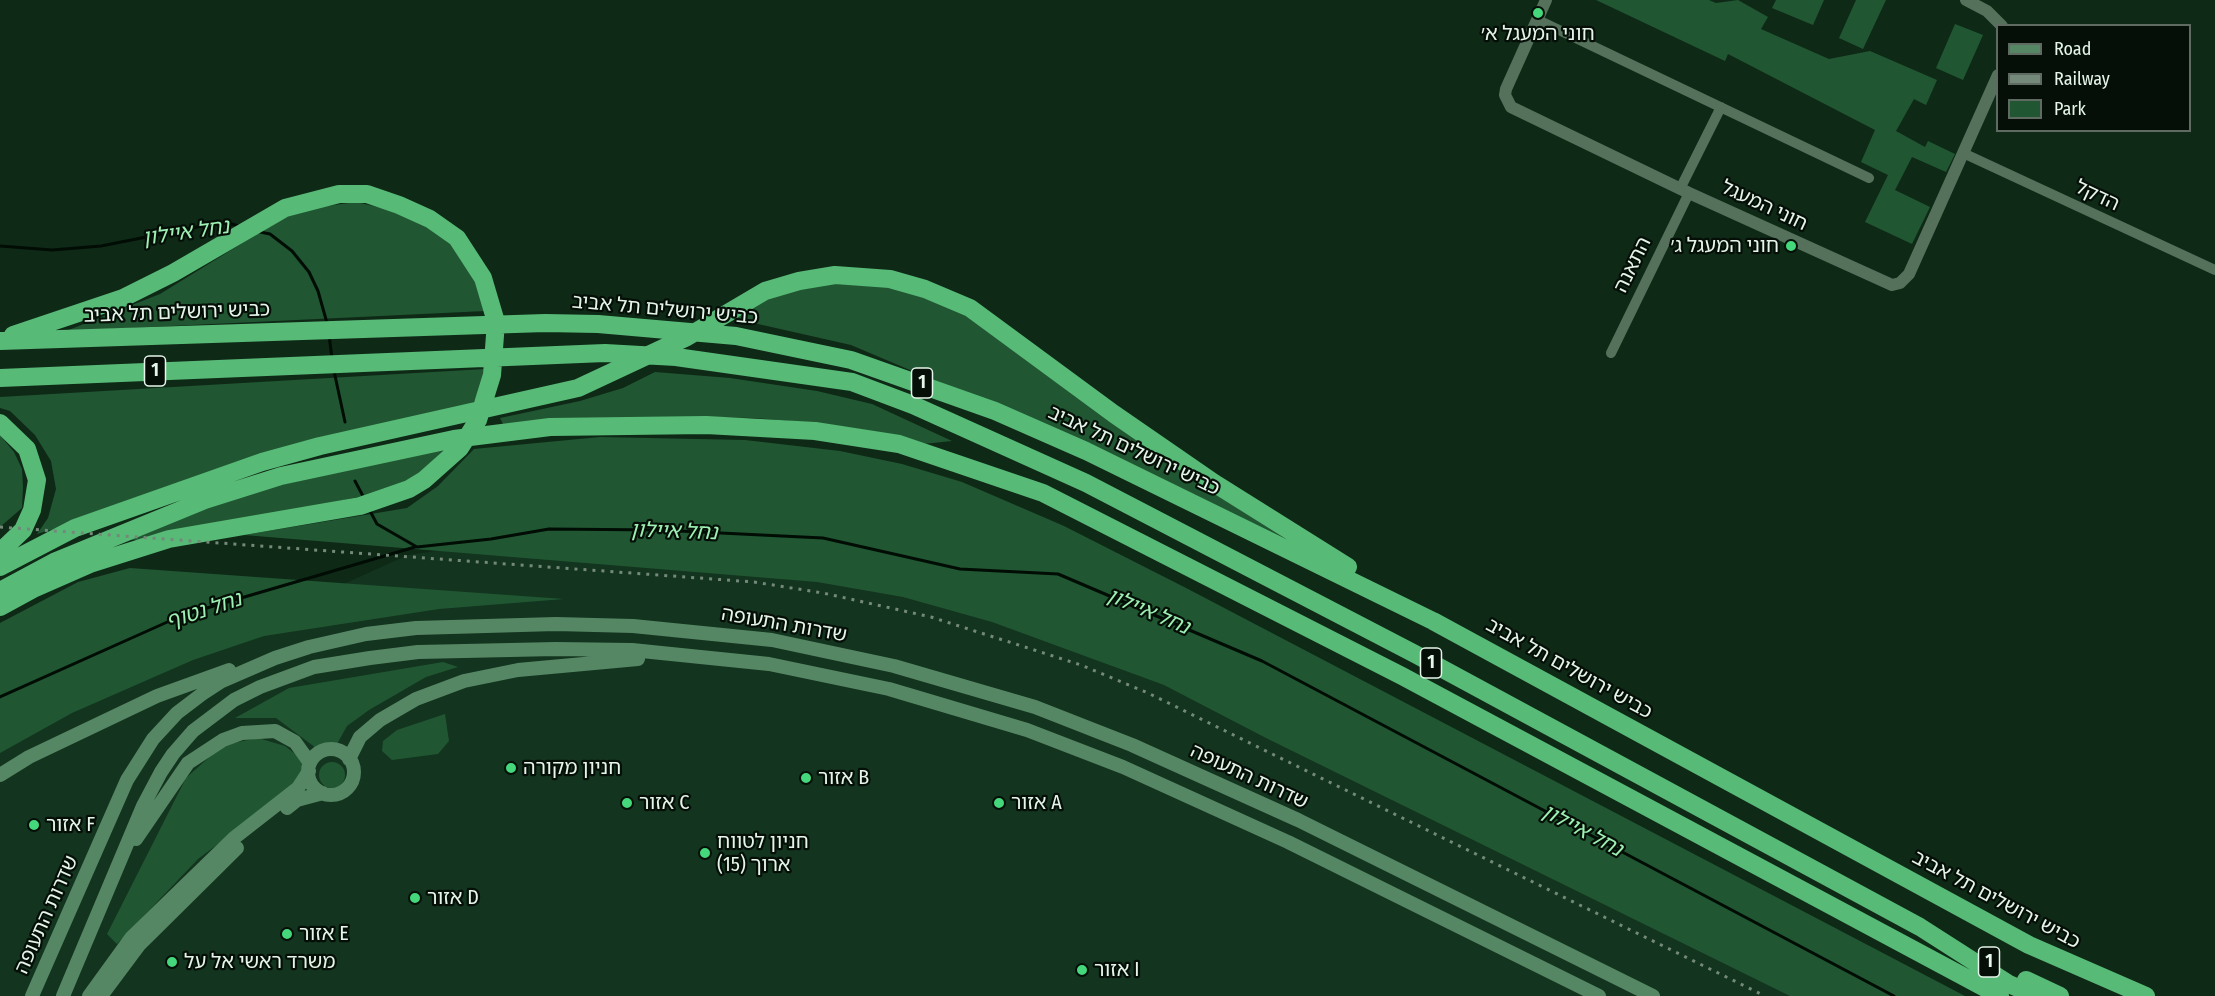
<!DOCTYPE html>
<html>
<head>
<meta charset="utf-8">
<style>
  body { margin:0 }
  #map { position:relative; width:2215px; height:996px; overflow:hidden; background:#0f2917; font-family:"Fira Sans Condensed",sans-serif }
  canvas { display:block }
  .legend { position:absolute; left:1996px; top:24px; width:195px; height:108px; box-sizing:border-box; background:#050f07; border:2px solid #5f6b61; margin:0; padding:8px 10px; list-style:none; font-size:18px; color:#e5f5e9 }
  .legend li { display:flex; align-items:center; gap:12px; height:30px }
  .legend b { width:30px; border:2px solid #5f6b61 }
</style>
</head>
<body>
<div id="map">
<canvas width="2215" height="996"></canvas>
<ul class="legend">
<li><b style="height:8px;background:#568764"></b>Road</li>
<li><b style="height:8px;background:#74897a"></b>Railway</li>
<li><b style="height:16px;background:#205732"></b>Park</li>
</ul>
</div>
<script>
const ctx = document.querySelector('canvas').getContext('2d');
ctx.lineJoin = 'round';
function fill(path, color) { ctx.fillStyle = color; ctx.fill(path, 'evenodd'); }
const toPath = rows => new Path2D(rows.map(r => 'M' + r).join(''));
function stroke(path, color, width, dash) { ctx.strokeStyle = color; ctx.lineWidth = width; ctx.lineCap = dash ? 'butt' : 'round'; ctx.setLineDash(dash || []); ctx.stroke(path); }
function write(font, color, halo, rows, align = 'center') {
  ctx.font = font + ' "Fira Sans Condensed","Noto Sans Hebrew",sans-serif'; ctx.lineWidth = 4.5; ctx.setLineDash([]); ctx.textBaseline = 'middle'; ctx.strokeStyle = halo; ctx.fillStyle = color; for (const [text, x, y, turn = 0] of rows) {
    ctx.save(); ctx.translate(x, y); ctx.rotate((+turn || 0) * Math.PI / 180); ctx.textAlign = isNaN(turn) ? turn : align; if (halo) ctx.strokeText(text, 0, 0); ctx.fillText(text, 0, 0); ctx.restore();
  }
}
fill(toPath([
  [554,534,1166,643,1866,996,0,996,0,739,408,555]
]), '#13341e');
fill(toPath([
  [1596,0,1709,0,1716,3,1738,0,1768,17,1761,29,1829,59,1870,51,1937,80,1926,105,1914,99,1896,131,1925,147,1928,141,1955,154,1946,172,1912,157,1895,190,1930,207,1912,244,1865,222,1888,175,1861,162,1875,130,1728,54,1725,61],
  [1776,0,1824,0,1813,25,1772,8],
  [1856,0,1886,0,1863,49,1839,38],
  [1955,24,1983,35,1963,80,1936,68],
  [356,202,404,213,439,231,464,258,482,295,485,311,66,331,160,294,283,218,305,209],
  [813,283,889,285,967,314,1315,555,1030,421,851,345,736,319,767,297],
  [485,369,479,392,471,407,37,534,48,518,56,489,51,461,35,435,10,411,0,408,0,397],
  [655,372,730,378,817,391,872,404,952,441,923,444,816,423,754,418,705,417,503,424,500,418,580,401,623,388],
  [0,435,14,452,22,469,23,487,22,508,0,527],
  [600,437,745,440,840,451,902,464,962,482,1064,526,1188,589,1965,996,1790,996,1266,738,1164,685,992,622,903,597,817,582,244,535,407,508,438,486,474,449],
  [453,443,419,473,405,481,358,497,152,541,120,539,215,501],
  [130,568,564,599,439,609,264,636,193,660,72,713,0,753,0,623,78,582],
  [443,662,458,667,426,677,369,710,347,726,337,744,325,743,316,748,276,718,235,718,289,688],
  [445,714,449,741,438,754,392,760,382,751,383,741,397,730],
  [258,738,285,746,303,760,301,776,294,787,198,859,117,944,107,934,186,778,223,745],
  '319 775a13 13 0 1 1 26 0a13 13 0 1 1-26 0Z'
]), '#205732');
stroke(toPath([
  [260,232,270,234,292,251,309,272,318,291,327,323],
  [0,246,52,250,101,246,202,226,228,223,239,226],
  [329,335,332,358],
  [334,371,345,422],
  [355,481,364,498],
  [369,509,377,524,417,547,491,539,549,529,659,530,823,538,960,569,1058,574,1262,661,1894,996],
  [0,697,183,615,415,547]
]), '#010d04', 3);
stroke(toPath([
  [1538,20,1869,178],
  [1963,153,2215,270],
  [1680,189,1721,107],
  [1611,353,1689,193]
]), '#55715c', 10);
stroke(toPath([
  [1546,0,1506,89,1505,95,1511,107,1689,193,1892,285,1900,283,1909,274,1998,75],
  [1966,0,1987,11,2002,26]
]), '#55715c', 12);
stroke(toPath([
  '308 772a23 23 0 1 1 46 0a23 23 0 1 1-46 0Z',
  [349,759,360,737,380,720,416,699,464,681,518,670,638,659],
  [0,775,29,757,157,696,229,670],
  [287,808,297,800,323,793],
  [136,839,188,763,223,740,242,733,275,731,295,742,310,763],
  [32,996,127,780,153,739,177,713,202,694,222,681,275,658,309,647,366,634,416,628,556,624,633,626,772,640,894,666,1035,707,1132,745,1298,820,1653,996],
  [63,996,143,806,161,772,173,754,193,731,234,700,260,687,314,667,370,658,418,652,556,649,632,650,769,664,889,689,1027,730,1123,767,1288,842,1599,996],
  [89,996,131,938,234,838,298,788,309,771],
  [101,996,139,945,237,848]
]), '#568764', 14);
stroke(toPath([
  [0,341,545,323,598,324,736,336,851,360,995,411,1086,451,1433,621,2029,945,2146,996],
  [0,378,605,353,676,357,852,382,913,405,1086,483,1415,654,1920,927,2009,984,2036,996],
  [0,423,27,449,37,480,32,510,23,530,0,552],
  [0,567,75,528,262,462,320,446,578,388,687,337,765,291,799,281,835,275,890,279,925,289,970,308,1114,414,1214,483,1348,567],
  [0,591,56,561,205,500,281,476,454,439,550,427,706,425,815,431,899,444,1043,493,1402,676,2000,996],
  [0,607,33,589,90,564,169,539,360,506,409,489,424,480,460,448,478,420,492,375,496,322,483,278,457,238,430,219,399,205,367,194,339,194,285,208,173,273,123,298,13,335],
  [2026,980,2060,996]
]), '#58ba77', 18);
stroke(toPath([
  [0,527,754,582,823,593,931,617,1081,665,1148,693,1765,996]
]), '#74897a', 3, [3, 6]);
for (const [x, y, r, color] of [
  [1538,13,6,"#44d77b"],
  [1791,246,6,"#44d77b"],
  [511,768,6,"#44d77b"],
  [806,778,6,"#44d77b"],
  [627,803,6,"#44d77b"],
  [999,803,6,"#44d77b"],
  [34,825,6,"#44d77b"],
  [705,853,6,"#44d77b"],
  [415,898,6,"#44d77b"],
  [287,934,6,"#44d77b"],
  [172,962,6,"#44d77b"],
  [1082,970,6,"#44d77b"]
]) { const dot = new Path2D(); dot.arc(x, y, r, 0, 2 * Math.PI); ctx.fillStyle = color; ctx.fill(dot); stroke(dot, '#050f07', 2); }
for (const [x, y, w] of [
  [155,371,21],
  [922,383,21],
  [1431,663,21],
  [1989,962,21]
]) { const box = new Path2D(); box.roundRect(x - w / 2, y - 15, w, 30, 4.5); ctx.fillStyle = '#050f07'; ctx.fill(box); stroke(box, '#e5f5e9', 1.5); }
write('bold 18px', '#e5f5e9', null, [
  ["1",155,371],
  ["1",922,383],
  ["1",1431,663],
  ["1",1989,962]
]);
write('20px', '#e5f5e9', '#050f07', [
  ["חוני המעגל א׳",1538,34,"center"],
  ["חוני המעגל ג׳",1779,246,"right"],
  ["חניון מקורה",523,768],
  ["אזור B",818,778],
  ["אזור C",639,803],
  ["אזור A",1011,803],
  ["אזור F",46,825],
  ["חניון לטווח",717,842],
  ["ארוך (15)",717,865],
  ["אזור D",427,898],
  ["אזור E",299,934],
  ["משרד ראשי אל על",184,962],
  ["אזור I",1094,970]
], 'left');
write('20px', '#e5f5e9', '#050f07', [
  ["הדקל",2097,196,25],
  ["חוני המעגל",1764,206,25],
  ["התאנה",1633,265,-64],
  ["כביש ירושלים תל אביב",665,310,5],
  ["כביש ירושלים תל אביב",177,313,-2],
  ["כביש ירושלים תל אביב",1134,451,25],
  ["שדרות התעופה",784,625,10],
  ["כביש ירושלים תל אביב",1569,669,29],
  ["שדרות התעופה",1249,777,25],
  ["כביש ירושלים תל אביב",1996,900,28],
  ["שדרות התעופה",47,915,-66]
]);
write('italic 21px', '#9ef1b4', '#050f07', [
  ["נחל איילון",186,233,-8],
  ["נחל איילון",674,532,2],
  ["נחל נטוף",204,611,-18],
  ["נחל איילון",1148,612,23],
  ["נחל איילון",1582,831,28]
]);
</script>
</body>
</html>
